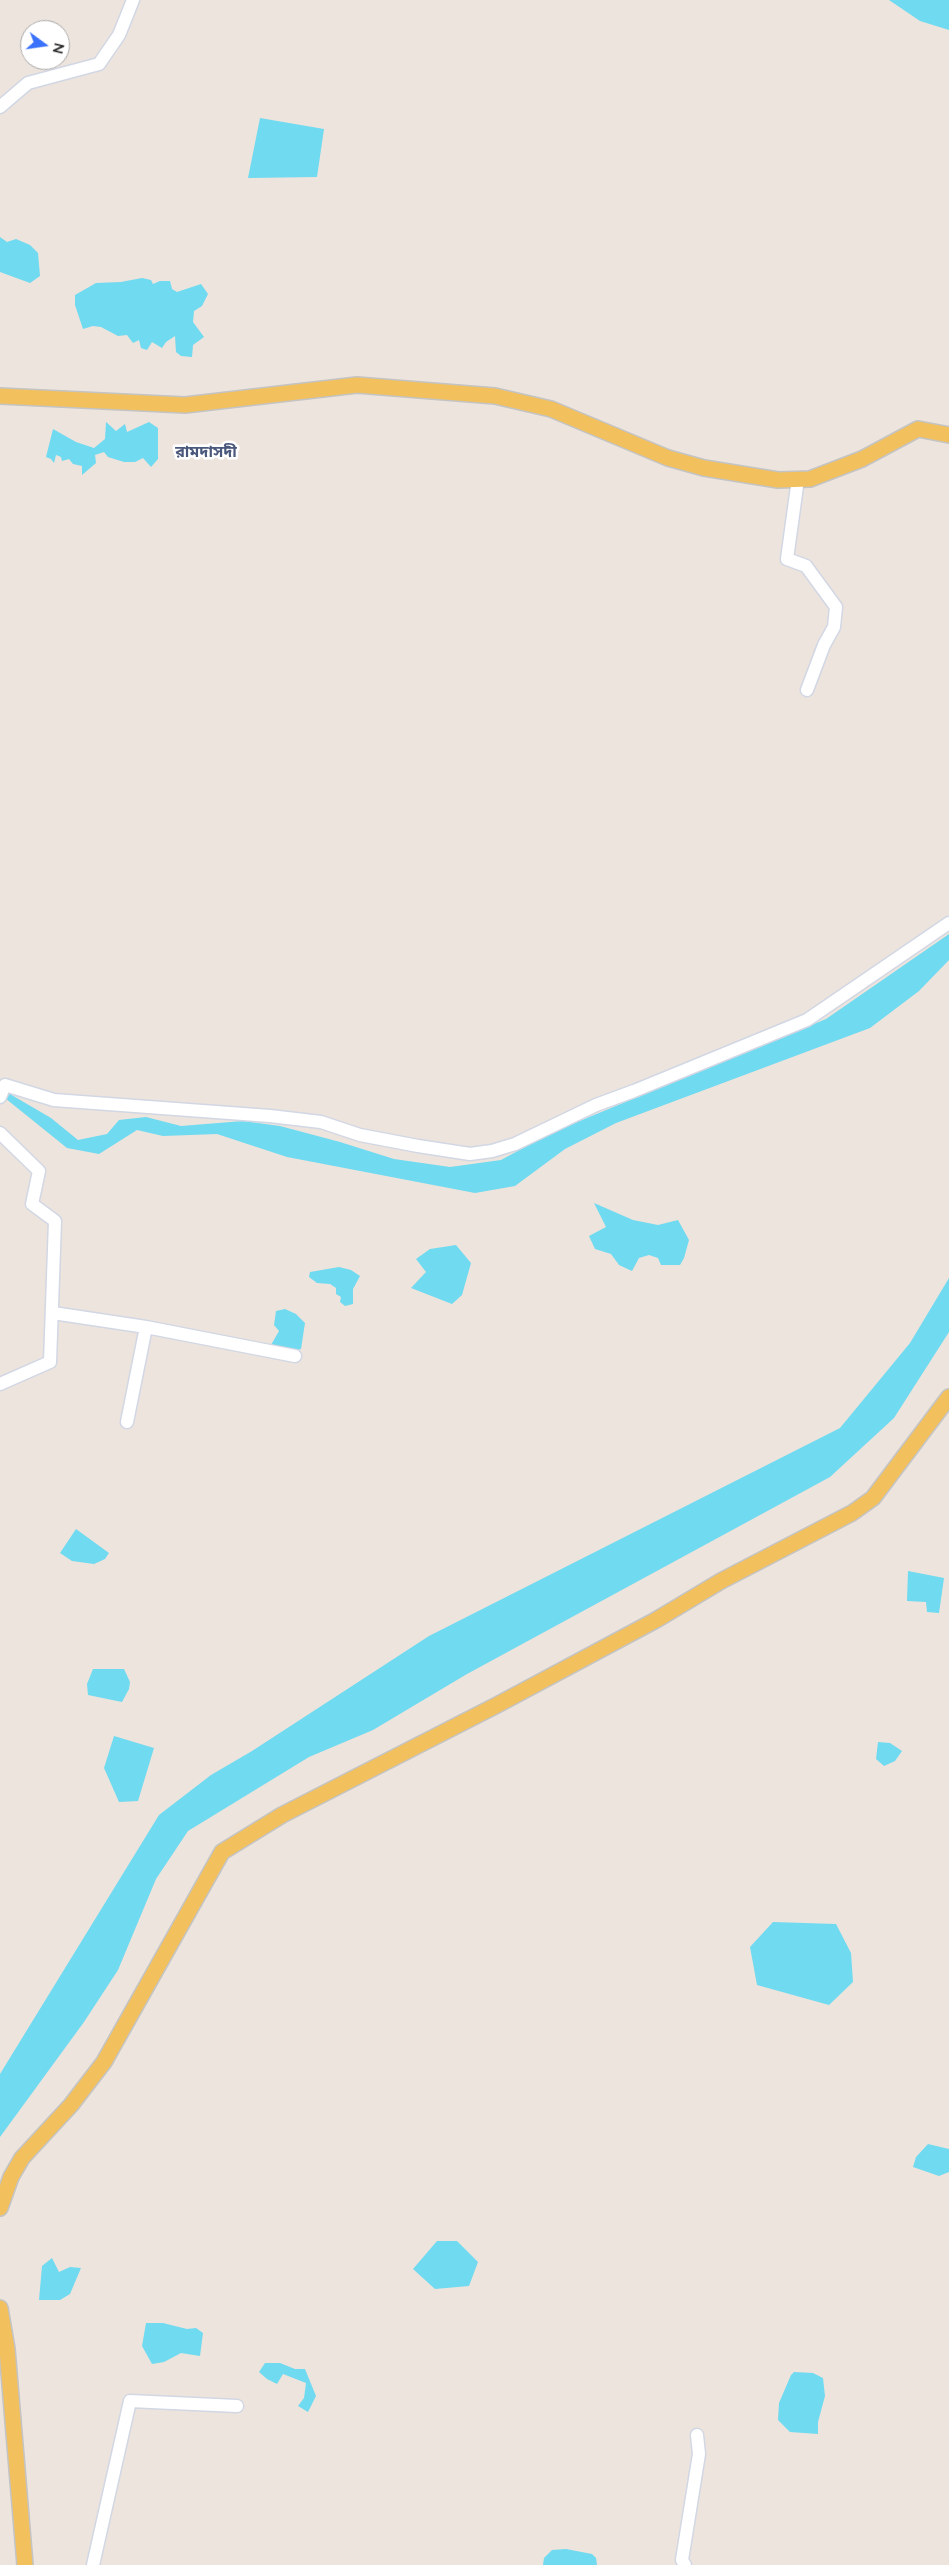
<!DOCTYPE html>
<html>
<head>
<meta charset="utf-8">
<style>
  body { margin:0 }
  #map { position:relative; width:949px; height:2565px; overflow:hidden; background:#ede4dd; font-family:Mulish,sans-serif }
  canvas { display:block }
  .north { position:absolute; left:20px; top:20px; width:50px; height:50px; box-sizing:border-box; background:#fff; border:1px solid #aaa; border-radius:50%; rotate:104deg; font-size:14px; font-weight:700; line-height:20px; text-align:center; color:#2b2b2b }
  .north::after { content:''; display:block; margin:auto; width:18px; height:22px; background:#3b72fb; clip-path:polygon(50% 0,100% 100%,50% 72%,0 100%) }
</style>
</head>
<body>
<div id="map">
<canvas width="949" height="2565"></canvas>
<div class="north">N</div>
</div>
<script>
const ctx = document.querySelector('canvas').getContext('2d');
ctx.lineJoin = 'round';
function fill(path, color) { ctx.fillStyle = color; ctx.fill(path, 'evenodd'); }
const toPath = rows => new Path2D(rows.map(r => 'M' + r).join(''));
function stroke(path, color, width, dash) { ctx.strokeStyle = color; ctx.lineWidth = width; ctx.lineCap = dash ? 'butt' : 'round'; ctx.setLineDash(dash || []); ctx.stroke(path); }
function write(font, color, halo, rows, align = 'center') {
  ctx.font = font + ' Mulish,"Noto Sans Bengali",sans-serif'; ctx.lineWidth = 5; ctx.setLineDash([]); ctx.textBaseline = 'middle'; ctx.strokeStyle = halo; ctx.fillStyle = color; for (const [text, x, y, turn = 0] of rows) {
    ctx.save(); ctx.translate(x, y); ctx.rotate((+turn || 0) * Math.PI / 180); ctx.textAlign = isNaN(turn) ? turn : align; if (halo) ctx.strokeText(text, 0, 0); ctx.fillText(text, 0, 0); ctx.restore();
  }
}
fill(toPath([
  [889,0,949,0,949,30,920,21],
  [260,118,324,129,317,177,248,178],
  [0,237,7,242,16,239,30,245,38,253,40,276,30,283,0,272],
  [142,278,151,280,153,284,160,281,170,281,172,289,177,292,201,284,208,294,202,306,194,311,193,322,204,337,193,345,192,357,181,356,176,352,175,336,166,342,162,348,152,342,147,350,141,348,139,340,133,343,127,335,118,336,101,327,93,326,83,329,75,305,75,295,96,283,121,282],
  [106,422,116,431,125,424,127,432,149,422,158,428,158,459,151,467,143,458,135,462,124,462,108,457,104,452,95,455,96,463,82,475,82,466,73,464,69,459,62,461,61,457,56,455,54,463,51,459,46,457,53,429,76,442,94,448,105,439],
  [949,934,949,960,919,991,870,1028,616,1123,565,1149,515,1186,475,1193,287,1157,217,1134,163,1136,137,1130,99,1154,67,1148,0,1094,0,1082,10,1094,51,1118,78,1140,107,1134,119,1120,146,1117,181,1126,243,1121,280,1126,340,1142,394,1159,450,1167,501,1160,553,1132,826,1019],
  [594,1203,633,1220,658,1225,678,1220,689,1240,684,1258,680,1265,661,1265,658,1258,649,1255,639,1258,632,1271,619,1265,611,1254,595,1249,589,1236,606,1227],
  [456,1245,471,1263,462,1295,452,1304,411,1288,426,1272,416,1259,430,1249],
  [339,1267,351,1270,360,1276,353,1289,353,1304,345,1306,340,1302,341,1297,336,1294,336,1288,330,1284,317,1283,309,1277,310,1272],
  [949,1278,949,1332,894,1418,830,1477,467,1674,373,1730,309,1757,188,1831,156,1879,118,1970,84,2022,0,2137,0,2074,159,1815,211,1775,252,1751,429,1636,840,1428,910,1343],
  [285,1309,296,1314,305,1323,301,1349,292,1351,271,1345,279,1331,274,1325,276,1311],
  [76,1529,109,1553,105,1559,94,1564,72,1561,60,1553],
  [908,1571,944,1578,939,1613,927,1612,926,1602,907,1601],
  [93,1669,124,1669,130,1682,129,1689,122,1702,88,1695,87,1684],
  [114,1736,154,1748,138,1801,119,1802,104,1768],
  [878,1742,890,1743,902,1751,895,1761,884,1766,876,1759],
  [773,1922,836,1924,851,1953,853,1982,829,2005,757,1985,750,1947],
  [928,2144,949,2149,949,2172,939,2176,913,2167,916,2157],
  [437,2241,457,2241,478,2262,469,2286,435,2289,413,2269],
  [52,2258,59,2272,70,2267,81,2268,70,2294,60,2300,39,2300,42,2266],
  [146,2323,163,2323,187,2329,196,2328,203,2333,200,2356,181,2353,164,2362,152,2364,142,2346],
  [265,2363,280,2363,295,2369,305,2369,316,2396,308,2412,298,2406,304,2398,306,2383,283,2374,277,2384,267,2379,259,2372],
  [794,2372,813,2373,823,2378,825,2396,818,2422,818,2434,790,2432,778,2420,779,2403,791,2375],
  [566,2549,592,2554,596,2558,597,2565,543,2565,544,2558,552,2550]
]), '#6fdaf0');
const minor = toPath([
  [0,107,28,83,99,64,119,35,133,0],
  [798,479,787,559,806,566,836,607,834,627,824,645,807,690],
  [0,1097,5,1085,54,1100,270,1116,321,1122,360,1135,418,1146,470,1154,492,1151,515,1144,596,1105,634,1091,807,1020,949,923],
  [0,1133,39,1171,32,1204,55,1221,50,1362,0,1384],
  [53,1313,146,1327,295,1356],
  [127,1422,146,1327],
  [93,2565,130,2401,237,2406],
  [685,2565,682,2560,699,2454,697,2435]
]);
const major = toPath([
  [0,396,185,405,357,385,495,396,551,409,668,458,704,468,778,480,810,479,862,459,918,429,949,435],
  [0,2208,11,2177,22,2158,71,2105,104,2062,222,1852,282,1815,497,1705,656,1620,721,1581,852,1513,873,1498,949,1397],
  [0,2308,7,2349,25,2565]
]);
stroke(minor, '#d2d7e4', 15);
stroke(major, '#c4c4c4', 18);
stroke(minor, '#fff', 12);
stroke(major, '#f2c05d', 15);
write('bold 16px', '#4a587c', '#fff', [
  ["রামদাসদী",206,452]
]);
</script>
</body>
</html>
